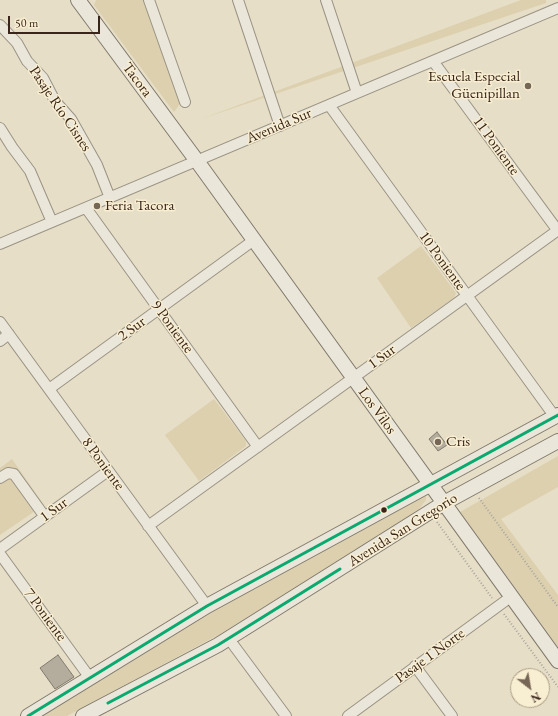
<!DOCTYPE html>
<html>
<head>
<meta charset="utf-8">
<style>
  body { margin:0 }
  #map { position:relative; width:558px; height:716px; overflow:hidden; background:#e6dec6; font-family:"EB Garamond",serif }
  canvas { display:block }
  .north { position:absolute; left:510px; top:668px; width:40px; height:40px; box-sizing:border-box; background:#f8eed1; border:1px solid #ac9e88; border-radius:50%; rotate:149deg; font-size:11px; font-weight:700; line-height:16px; text-align:center; color:#39251a }
  .north::after { content:''; display:block; margin:auto; width:14px; height:18px; background:#766656; clip-path:polygon(50% 0,100% 100%,50% 72%,0 100%) }
  .scale { position:absolute; left:8px; top:16px; width:92px; height:18px; box-sizing:border-box; border:2px solid #39251a; border-top:0; padding-left:5px; font-size:12px; line-height:14px; white-space:nowrap; color:#39251a; -webkit-text-stroke:3px #f8eed1; paint-order:stroke }
</style>
</head>
<body>
<div id="map">
<canvas width="558" height="716"></canvas>
<div class="north">N</div>
<div class="scale">50 m</div>
</div>
<script>
const ctx = document.querySelector('canvas').getContext('2d');
ctx.lineJoin = 'round';
function fill(path, color) { ctx.fillStyle = color; ctx.fill(path, 'evenodd'); }
const toPath = rows => new Path2D(rows.map(r => 'M' + r).join(''));
function stroke(path, color, width, dash) { ctx.strokeStyle = color; ctx.lineWidth = width; ctx.lineCap = dash ? 'butt' : 'round'; ctx.setLineDash(dash || []); ctx.stroke(path); }
function write(font, color, halo, rows, align = 'center') {
  ctx.font = font + ' "EB Garamond",serif'; ctx.lineWidth = 3; ctx.setLineDash([]); ctx.textBaseline = 'middle'; ctx.strokeStyle = halo; ctx.fillStyle = color; for (const [text, x, y, turn = 0] of rows) {
    ctx.save(); ctx.translate(x, y); ctx.rotate((+turn || 0) * Math.PI / 180); ctx.textAlign = isNaN(turn) ? turn : align; if (halo) ctx.strokeText(text, 0, 0); ctx.fillText(text, 0, 0); ctx.restore();
  }
}
fill(toPath([
  [96,0,146,0,180,104,174,112,94,5],
  [521,0,546,0,546,3,201,119],
  [421,246,456,293,454,298,411,328,377,278],
  [214,399,246,441,246,446,199,481,165,435],
  [558,456,558,487,501,519,558,595,558,647,460,512],
  [12,459,44,505,0,535,0,468],
  [422,496,426,496,426,500,419,509,407,518,220,634,67,716,36,716,213,609]
]), '#dcd0af');
const building = toPath([
  [437,432,447,445,438,451,429,439,437,432],
  [58,655,74,677,55,689,40,668,58,655]
]);
fill(building, '#b4ad9d');
stroke(building, '#817a6d', 1);
const street = toPath([
  [149,0,185,102],
  [238,0,280,126],
  [326,0,357,93],
  [0,25,17,43,27,61,43,78,55,101,71,119,97,165,110,198],
  [433,61,558,231],
  [329,105,555,417],
  [0,128,12,147,30,171,52,222],
  [86,208,258,447],
  [0,244,558,8],
  [0,322,207,606],
  [0,341,9,334],
  [49,389,254,240],
  [0,478,8,473,14,474,45,517],
  [148,526,558,230],
  [0,549,108,471],
  [0,554,90,678],
  [229,639,286,716],
  [415,666,452,716],
  [348,716,512,596]
]);
const secondary = toPath([
  [78,0,197,161,558,661],
  [28,716,207,606,558,415],
  [83,716,218,645,444,503,558,441]
]);
stroke(street, '#9a9384', 12);
stroke(secondary, '#817a6d', 16);
stroke(toPath([
  [479,498,558,607],
  [437,522,492,598],
  [504,614,558,687]
]), '#aaa59c', 2, [1, 2]);
stroke(street, '#eae6da', 10);
stroke(secondary, '#eae6da', 14);
stroke(toPath([
  [108,703,218,645,340,569],
  [28,716,207,606,558,415]
]), '#09aa70', 3);
for (const [x, y, r, color] of [
  [528,86,4,"#766656"],
  [97,206,4,"#766656"],
  [438,442,4,"#766656"],
  [384,510,3.5,"#39251a"]
]) { const dot = new Path2D(); dot.arc(x, y, r, 0, 2 * Math.PI); ctx.fillStyle = color; ctx.fill(dot); stroke(dot, '#f8eed1', 1.5); }
write('15px', '#39251a', '#f8eed1', [
  ["Escuela Especial",520,77,"right"],
  ["Güenipillan",520,94,"right"],
  ["Feria Tacora",105,206],
  ["Cris",446,442]
], 'left');
write('15px', '#39251a', '#f8eed1', [
  ["Tacora",137,80,53],
  ["Pasaje Río Cisnes",60,109,56],
  ["Avenida Sur",279,126,-23],
  ["11 Poniente",496,146,54],
  ["10 Poniente",442,261,54],
  ["9 Poniente",172,327,54],
  ["2 Sur",132,329,-36],
  ["1 Sur",382,357,-36],
  ["Los Vilos",377,411,54],
  ["8 Poniente",103,464,54],
  ["1 Sur",54,510,-36],
  ["Avenida San Gregorio",403,530,-32],
  ["7 Poniente",45,615,54],
  ["Pasaje 1 Norte",430,656,-36]
]);
</script>
</body>
</html>
